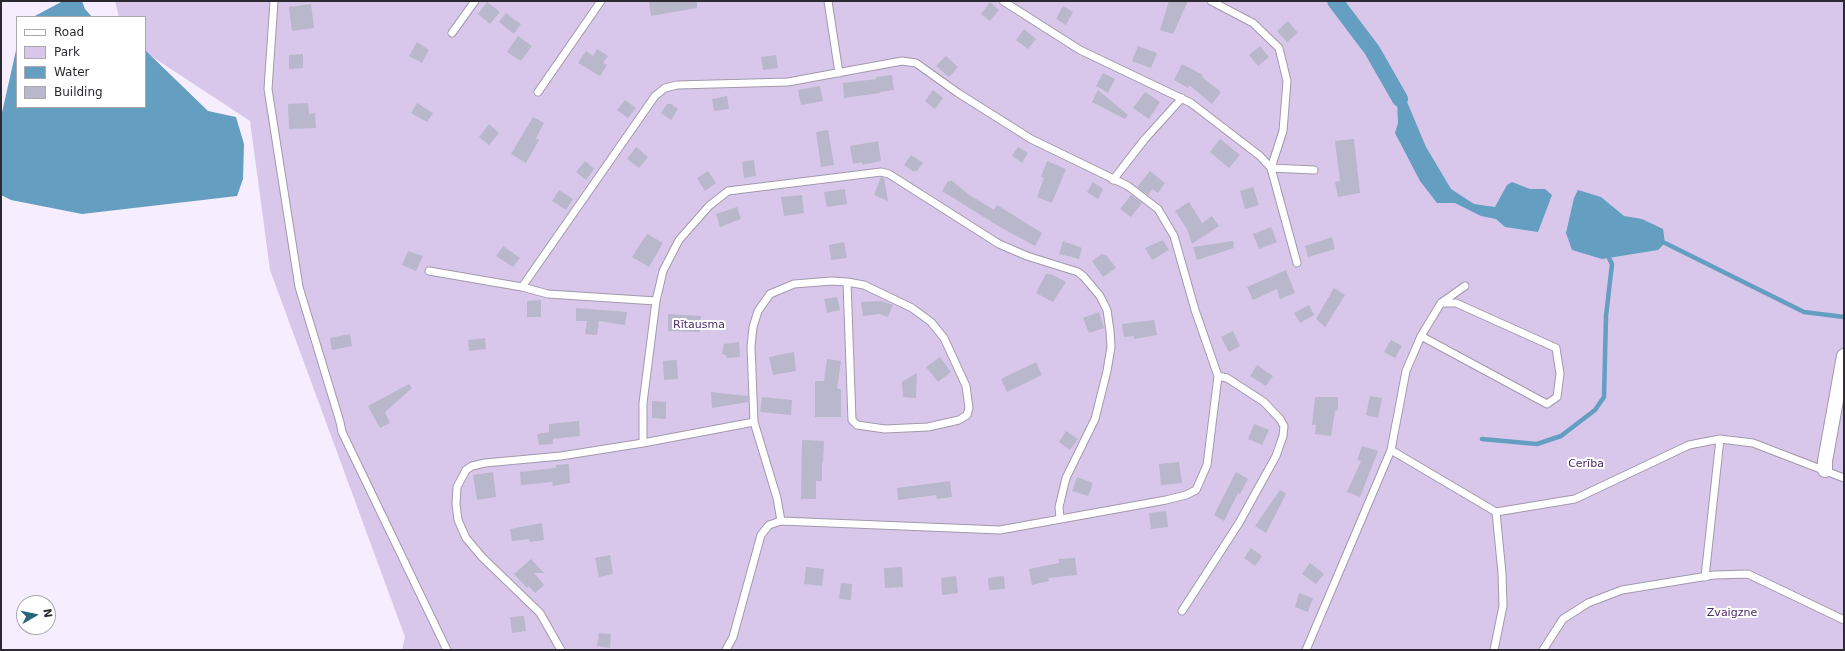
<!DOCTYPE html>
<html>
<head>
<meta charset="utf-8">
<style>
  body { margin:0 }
  #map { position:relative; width:1845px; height:651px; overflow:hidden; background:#f6eefe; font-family:"DejaVu Sans",sans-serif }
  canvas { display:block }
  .frame { position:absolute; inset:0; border:2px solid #2d2930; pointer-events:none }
  .legend { position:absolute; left:16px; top:16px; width:130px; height:92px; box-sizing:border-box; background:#fff; border:1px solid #aba9ac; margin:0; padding:5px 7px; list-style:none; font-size:12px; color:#2d2930 }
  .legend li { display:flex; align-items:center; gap:8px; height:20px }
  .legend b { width:20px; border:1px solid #aba9ac }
  .north { position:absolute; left:16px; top:595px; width:40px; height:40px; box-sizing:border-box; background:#fff; border:1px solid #aba9ac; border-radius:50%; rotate:81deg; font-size:11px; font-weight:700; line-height:16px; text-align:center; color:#2d2930 }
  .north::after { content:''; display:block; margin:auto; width:14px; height:18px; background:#236778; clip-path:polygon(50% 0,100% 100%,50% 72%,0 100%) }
</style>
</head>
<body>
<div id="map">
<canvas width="1845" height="651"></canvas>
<div class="frame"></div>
<ul class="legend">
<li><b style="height:5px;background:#fff"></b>Road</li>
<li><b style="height:11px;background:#d8c7ea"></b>Park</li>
<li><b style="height:11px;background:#649ec1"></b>Water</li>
<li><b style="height:11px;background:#b9b7cb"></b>Building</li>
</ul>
<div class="north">N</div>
</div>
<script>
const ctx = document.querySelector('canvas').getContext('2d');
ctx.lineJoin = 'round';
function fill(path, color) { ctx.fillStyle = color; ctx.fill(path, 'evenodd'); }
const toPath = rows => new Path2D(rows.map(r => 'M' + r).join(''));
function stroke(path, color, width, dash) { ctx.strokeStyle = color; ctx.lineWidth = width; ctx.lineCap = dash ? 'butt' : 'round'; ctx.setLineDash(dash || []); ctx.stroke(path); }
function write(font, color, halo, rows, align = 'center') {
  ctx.font = font + ' "DejaVu Sans",sans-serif'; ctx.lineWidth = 4; ctx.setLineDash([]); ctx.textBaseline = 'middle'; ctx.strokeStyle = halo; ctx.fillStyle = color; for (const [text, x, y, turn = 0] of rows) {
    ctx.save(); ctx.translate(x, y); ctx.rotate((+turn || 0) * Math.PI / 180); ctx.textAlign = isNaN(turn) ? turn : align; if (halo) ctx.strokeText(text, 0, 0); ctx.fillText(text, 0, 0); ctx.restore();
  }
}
fill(toPath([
  [115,1,1844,1,1844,650,402,650,405,637,270,270,250,121,145,52,145,17,119,17]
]), '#d8c7ea');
fill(toPath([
  [63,1,82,1,85,9,92,17,33,17],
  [17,46,17,107,145,107,145,50,208,111,236,117,244,144,243,179,237,196,82,214,11,200,1,195,1,117],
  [1405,97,1426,147,1451,189,1474,204,1495,207,1507,185,1512,182,1530,189,1545,189,1552,195,1538,232,1505,227,1496,219,1481,216,1455,203,1437,203,1420,181,1395,133,1398,123,1397,100],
  [1578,190,1601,197,1624,216,1642,219,1663,229,1665,243,1658,250,1602,259,1572,250,1566,233,1574,198]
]), '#649ec1');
stroke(toPath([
  [1665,243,1804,312,1844,317],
  [1482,439,1537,444,1561,436,1595,410,1604,397,1606,316,1612,264,1609,258]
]), '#649ec1', 4.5);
stroke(toPath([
  [1335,1,1372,50,1400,99]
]), '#649ec1', 16);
fill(toPath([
  [656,1,697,1,697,8,651,16,649,2],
  [1169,1,1188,1,1173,34,1160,30],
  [487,2,500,12,490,24,478,14],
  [990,2,999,10,990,21,981,14],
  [311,4,314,28,292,31,289,7],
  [1063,6,1073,12,1066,25,1056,19],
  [506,13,521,24,514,34,499,22],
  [1288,21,1298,33,1287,42,1277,31],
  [1024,29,1036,39,1028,49,1016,40],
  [518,36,532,46,521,61,507,52],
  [417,42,429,50,422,63,409,56],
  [1138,46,1157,53,1151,68,1132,61],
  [1260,46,1269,57,1258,66,1249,55],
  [597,49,608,56,603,63,607,65,600,76,578,63,586,51,593,56],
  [303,54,303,68,289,69,289,55],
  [776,55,778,68,763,70,761,57],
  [946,56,958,67,949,77,936,66],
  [1182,64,1203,75,1202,77,1221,92,1212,104,1189,85,1188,88,1174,80],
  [1103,73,1115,79,1108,93,1096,86],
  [892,75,894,90,879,92,880,93,844,98,843,83,876,79,876,77],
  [820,86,823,101,801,105,798,90],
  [933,90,943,98,935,109,925,101],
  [1098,90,1128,115,1125,119,1092,102],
  [1145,92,1160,102,1149,119,1133,108],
  [727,96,729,109,714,111,712,99],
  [625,100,636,108,628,118,617,110],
  [308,103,309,114,315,113,316,128,289,129,288,104],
  [417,103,433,113,427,122,411,113],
  [667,104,671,104,678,109,671,120,661,113],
  [533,117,544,123,536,138,539,140,526,163,511,154],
  [489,124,499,133,489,145,479,137],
  [828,130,834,165,821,167,816,132],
  [1220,139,1240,155,1229,168,1210,152],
  [1354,139,1360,193,1338,197,1335,182,1340,181,1335,141],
  [878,141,881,161,862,165,862,162,853,164,850,146],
  [636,147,648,157,639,168,627,159],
  [1018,147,1028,153,1022,163,1012,156],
  [911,155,923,163,917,171,913,171,904,165],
  [754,160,756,176,744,178,742,162],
  [585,161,594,169,586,180,576,172],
  [1047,161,1066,169,1052,203,1037,197,1044,178,1041,177],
  [708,171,716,183,705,191,697,178],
  [1150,171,1165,183,1158,193,1152,189,1148,195,1137,187],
  [881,177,884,178,888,201,874,195],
  [951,180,968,194,994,210,997,205,1042,233,1035,246,1000,227,942,191,948,181,950,182],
  [1093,182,1103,189,1098,199,1087,192],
  [1253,187,1259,205,1245,209,1240,191],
  [845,189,847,204,827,207,824,192],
  [559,190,573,199,566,210,552,201],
  [802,195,804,213,784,216,781,197],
  [1131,195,1142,203,1131,217,1120,209],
  [1189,202,1202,223,1212,216,1219,226,1192,244,1187,229,1175,211],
  [737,207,741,219,720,227,716,214],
  [1271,227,1277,242,1259,249,1253,234],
  [647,234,663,243,649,267,632,257],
  [1332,237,1335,249,1308,257,1305,246],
  [1163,240,1169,250,1152,260,1145,248],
  [1063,241,1082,248,1079,259,1059,254],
  [1233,241,1234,248,1197,260,1193,247],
  [844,242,847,258,831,260,829,245],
  [503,246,520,258,513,267,496,256],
  [408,251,423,256,416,271,402,265],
  [1102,254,1107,256,1116,268,1103,277,1092,261],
  [1286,270,1295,293,1280,299,1277,289,1253,300,1247,287],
  [1046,274,1051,274,1066,282,1053,302,1036,293],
  [1334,288,1345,295,1325,327,1316,319],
  [837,297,840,310,827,313,824,299],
  [541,300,541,317,527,317,527,301],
  [882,301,893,305,888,317,879,314,863,316,861,302],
  [1309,305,1314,315,1300,323,1294,313],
  [576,308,627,312,625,325,599,321,597,335,585,334,587,321,576,321],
  [1099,312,1104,328,1089,333,1083,318],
  [668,314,701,316,700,332,668,331],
  [1154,320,1157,335,1134,339,1134,336,1124,337,1122,324],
  [1233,331,1240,346,1229,352,1221,337],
  [350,334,352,346,332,350,330,338],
  [485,338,486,349,469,351,468,340],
  [1391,340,1402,346,1395,358,1384,352],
  [739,342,740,357,727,358,726,355,722,354,724,344],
  [794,352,796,371,773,375,769,357],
  [940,357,951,372,938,382,926,367],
  [827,359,841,361,837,389,841,389,841,417,815,417,815,381,824,381],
  [677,360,678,379,664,380,663,361],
  [1036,362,1042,375,1007,392,1001,379],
  [1257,365,1273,376,1266,386,1250,376],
  [917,373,916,398,903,397,902,382],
  [409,384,412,388,385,412,390,423,380,428,368,406],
  [711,392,748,396,748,402,712,408],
  [1370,396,1382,398,1378,418,1366,415],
  [762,397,792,400,791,415,760,412],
  [1315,397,1338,397,1338,410,1335,411,1331,436,1315,434,1316,425,1312,425],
  [652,401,666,402,666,419,652,418],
  [579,421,580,436,553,439,553,444,539,445,537,434,549,432,549,424],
  [1254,424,1269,430,1262,445,1248,439],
  [1066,431,1078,439,1070,450,1059,442],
  [802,440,824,441,823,462,822,462,822,481,816,481,816,499,801,499],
  [1362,446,1378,451,1360,497,1347,492,1361,461,1357,460],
  [1179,462,1182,483,1161,485,1159,464],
  [569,464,570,483,553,486,552,482,521,485,520,472,556,468,556,465],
  [493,472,496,497,477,500,473,475],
  [1236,472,1248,479,1240,494,1238,493,1224,521,1214,515],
  [1077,477,1093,483,1088,496,1072,491],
  [950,481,952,497,937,499,936,495,898,500,897,488],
  [1280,490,1286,494,1266,533,1255,526],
  [1166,511,1168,527,1151,529,1149,513],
  [542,523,544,540,530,542,529,539,512,541,510,529],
  [1251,548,1262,556,1255,566,1244,558],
  [610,555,613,574,599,577,595,558],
  [1075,558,1077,575,1048,578,1049,581,1032,585,1029,569,1059,563,1059,559],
  [531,559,544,573,534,573,544,585,535,593,529,586,527,588,514,574],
  [1310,563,1324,574,1316,584,1302,574],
  [806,567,824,569,822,586,804,584],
  [902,567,903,587,885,588,884,568],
  [956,576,958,593,942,595,941,578],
  [1004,576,1005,589,989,590,988,578],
  [841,583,852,584,851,600,839,599],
  [1299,593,1313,598,1308,612,1295,607],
  [524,616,526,631,512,633,510,617],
  [599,633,611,634,610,648,597,646]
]), '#b9b7cb');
const service = toPath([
  [274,1,268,89,299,287,340,422,342,432,447,650],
  [828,1,839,73],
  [1003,1,1080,50,1191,103,1260,156,1271,168,1297,263],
  [1211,1,1253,23,1279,48,1287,81,1283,131,1271,168,1314,170],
  [452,33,475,1],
  [538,92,601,1],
  [1113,180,1144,140,1182,98],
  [429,271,522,287,548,294,656,301],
  [522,287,655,96,665,88,677,85,788,82,902,61,916,63,958,93,1031,139,1128,186,1158,209,1174,236,1195,310,1218,376,1207,465,1196,490,1186,495,1166,500,1000,530,781,521],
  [1421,336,1547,404,1557,397,1560,374,1556,348,1456,303,1441,303],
  [643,443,643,403,656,301,663,271,679,240,709,206,728,191,881,172,889,174,999,244,1027,256,1078,272,1084,277,1100,296,1107,310,1110,331,1111,347,1107,371,1095,419,1066,478,1059,507,1060,518],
  [1391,450,1496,512,1575,499,1689,445,1720,439,1753,443,1844,478],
  [1705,577,1720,439],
  [1182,611,1239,523,1276,456,1283,436,1284,426,1280,419,1264,402,1227,378,1218,376],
  [561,650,540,613,482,557,466,538,458,520,456,504,457,487,466,470,472,466,485,463,561,456,643,443,754,422],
  [726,650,733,637,761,535,769,525,781,521,777,498,754,422,751,347,753,327,758,311,770,294,794,284,832,281,847,282,864,285,912,308,931,322,944,338,966,386,969,408,967,415,959,420,928,427,885,429,857,425,852,420,847,282],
  [1306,650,1391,450,1406,371,1421,336,1441,303,1465,286],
  [1494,650,1503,606,1502,573,1496,512],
  [1543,650,1563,619,1588,603,1622,590,1714,575,1748,574,1844,620]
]);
const minor = toPath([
  [1825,470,1825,461,1844,356]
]);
stroke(service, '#a299ac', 9);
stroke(minor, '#a299ac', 16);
stroke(service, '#fff', 7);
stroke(minor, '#fff', 14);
write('11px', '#4c2868', '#fff', [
  ["Rītausma",699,325],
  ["Cerība",1586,464],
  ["Zvaigzne",1732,613]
]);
</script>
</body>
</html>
